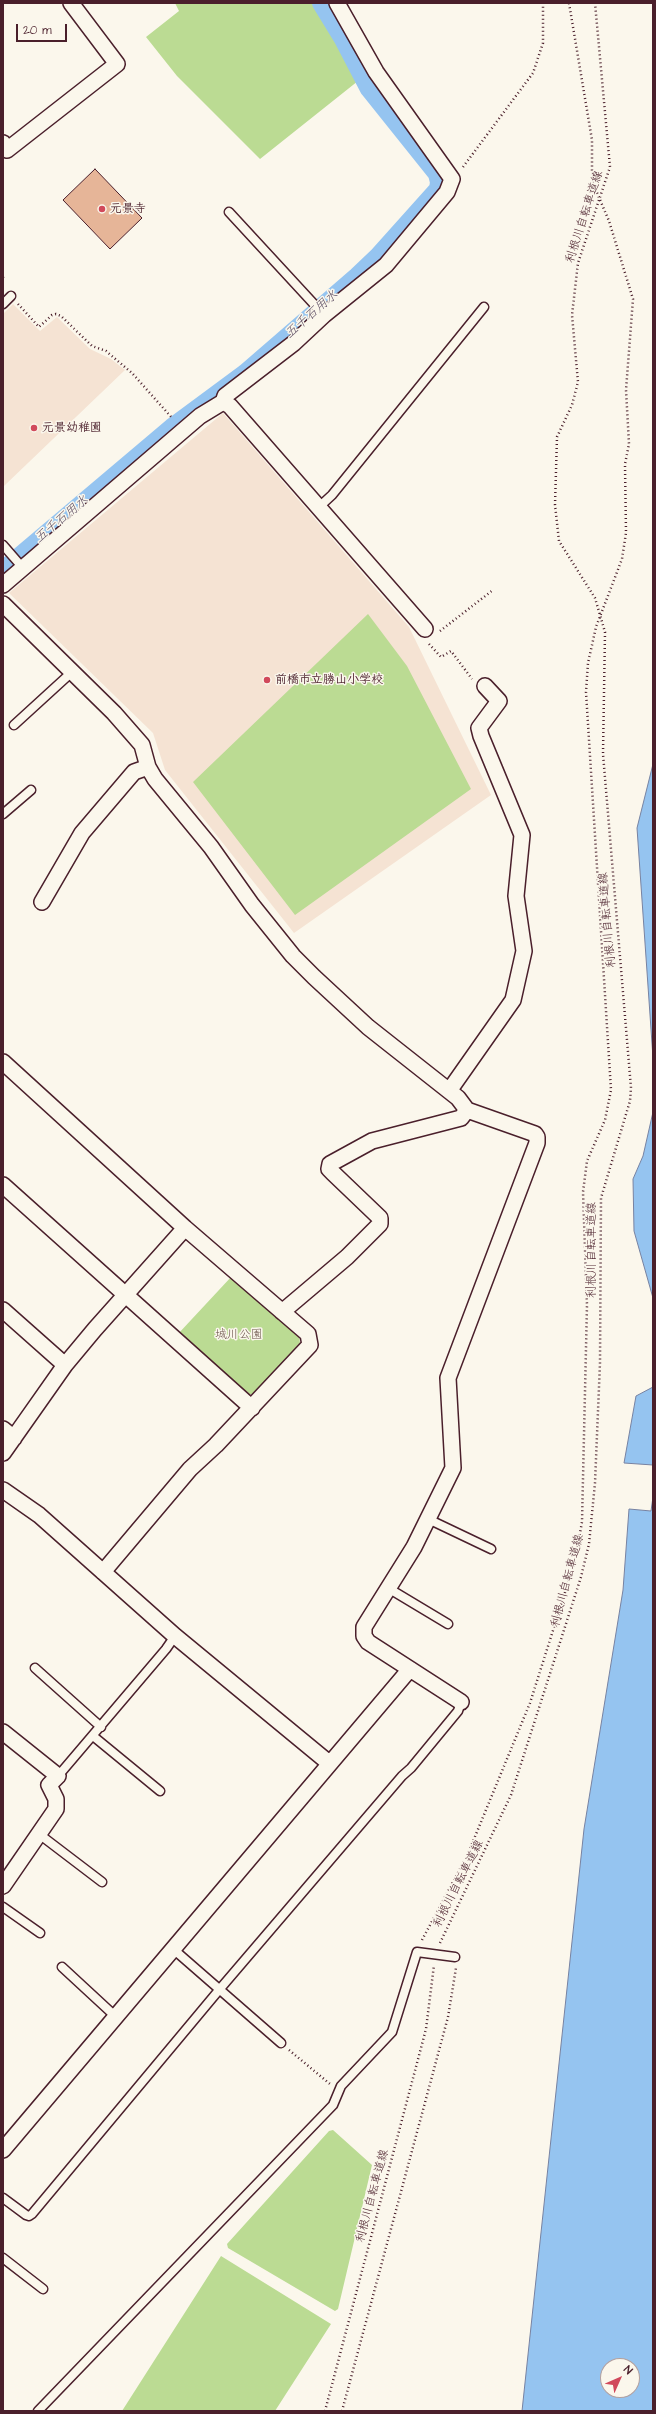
<!DOCTYPE html>
<html>
<head>
<meta charset="utf-8">
<style>
  body { margin:0 }
  #map { position:relative; width:656px; height:2414px; overflow:hidden; background:#fbf7ec; font-family:"Architects Daughter",sans-serif }
  canvas { display:block }
  .frame { position:absolute; inset:0; border:4px solid #4a1f2b; pointer-events:none }
  .north { position:absolute; left:600px; top:2358px; width:40px; height:40px; box-sizing:border-box; background:#fbf7ec; border:1px solid #b4a19f; border-radius:50%; rotate:45deg; font-size:11px; font-weight:700; line-height:16px; text-align:center; color:#4a1f2b }
  .north::after { content:''; display:block; margin:auto; width:14px; height:18px; background:#d1495b; clip-path:polygon(50% 0,100% 100%,50% 72%,0 100%) }
  .scale { position:absolute; left:16px; top:24px; width:51px; height:18px; box-sizing:border-box; border:2px solid #4a1f2b; border-top:0; padding-left:5px; font-size:12px; line-height:14px; white-space:nowrap; color:#4a1f2b; -webkit-text-stroke:3px #fbf7ec; paint-order:stroke }
</style>
</head>
<body>
<div id="map">
<canvas width="656" height="2414"></canvas>
<div class="frame"></div>
<div class="north">N</div>
<div class="scale">20 m</div>
</div>
<script>
const ctx = document.querySelector('canvas').getContext('2d');
ctx.lineJoin = 'round';
function fill(path, color) { ctx.fillStyle = color; ctx.fill(path, 'evenodd'); }
const toPath = rows => new Path2D(rows.map(r => 'M' + r).join(''));
function stroke(path, color, width, dash) { ctx.strokeStyle = color; ctx.lineWidth = width; ctx.lineCap = dash ? 'butt' : 'round'; ctx.setLineDash(dash || []); ctx.stroke(path); }
function write(font, color, halo, rows, align = 'center') {
  ctx.font = font + ' "Architects Daughter","Klee One",sans-serif'; ctx.lineWidth = 3; ctx.setLineDash([]); ctx.textBaseline = 'middle'; ctx.strokeStyle = halo; ctx.fillStyle = color; for (const [text, x, y, turn = 0] of rows) {
    ctx.save(); ctx.translate(x, y); ctx.rotate((+turn || 0) * Math.PI / 180); ctx.textAlign = isNaN(turn) ? turn : align; if (halo) ctx.strokeText(text, 0, 0); ctx.fillText(text, 0, 0); ctx.restore();
  }
}
fill(toPath([
  [13,304,40,331,57,317,90,349,111,359,125,370,4,486,3,314],
  [223,413,409,627,491,795,294,933,165,770,153,733,9,593]
]), '#f5e3d3');
fill(toPath([
  [175,3,315,3,345,51,358,81,260,159,177,76,146,37,179,11],
  [368,614,407,666,471,789,295,915,193,782],
  [232,1276,299,1334,300,1344,255,1394,244,1394,178,1334],
  [333,2130,372,2165,338,2309,335,2311,228,2248,227,2244,329,2131],
  [221,2256,331,2324,275,2411,122,2411]
]), '#bbdb93');
const water = toPath([
  [653,764,653,1058,637,828,653,764],
  [653,1112,653,1298,634,1231,633,1179,643,1156,653,1112],
  [653,1387,653,1465,624,1463,636,1396,653,1387],
  [653,1497,653,2411,522,2411,584,1829,623,1590,629,1509,651,1511,653,1497],
  [608,2366,632,2366,632,2390,608,2390,608,2366]
]);
fill(water, '#95c4f0');
stroke(water, '#7782a1', 1);
stroke(toPath([
  [3,570,172,427,245,373,357,276,378,256,438,189,439,182,437,174,369,89,343,39,321,3]
]), '#95c4f0', 18);
const building = toPath([
  [95,169,142,218,110,249,63,200,95,169]
]);
fill(building, '#e6b598');
stroke(building, '#4a1f2b', 1);
const service = toPath([
  [229,212,324,315],
  [3,304,11,296],
  [319,507,332,495,484,307],
  [3,545,23,568],
  [14,725,72,672],
  [3,814,31,790],
  [428,1519,491,1549],
  [388,1588,448,1624],
  [35,1668,101,1727],
  [93,1736,160,1791],
  [58,1776,166,1649,175,1636],
  [39,1834,102,1882],
  [3,1907,40,1933],
  [172,1948,281,2043],
  [62,1967,115,2016],
  [3,2198,26,2215,29,2216,32,2214,219,1990,402,1776,411,1768,458,1711,461,1702],
  [3,2258,43,2289],
  [38,2411,333,2105,341,2086,392,2032,417,1952,455,1957]
]);
const minor = toPath([
  [3,143,7,150,117,64,71,3],
  [223,402,230,406,425,629],
  [3,585,200,416,223,402,225,396,294,343,324,315,386,265,447,192,452,179,376,72,337,3],
  [3,604,114,713,142,745,148,767,155,779,211,847,252,905,293,956,314,977,368,1027,458,1098,467,1110,535,1134,537,1137,537,1143,448,1378,453,1468,414,1547,364,1627,364,1636,368,1642,461,1702],
  [42,902,82,833,134,772,148,767],
  [3,1062,185,1228,308,1334,310,1345,216,1445,190,1469,103,1572],
  [449,1091,513,1000,524,951,516,896,522,835,481,736,479,728,499,701,485,686],
  [3,1185,252,1408],
  [3,1310,65,1365],
  [282,1312,347,1257,380,1224,380,1218,333,1173,329,1169,330,1164,372,1141,461,1118,467,1110],
  [3,1429,14,1438],
  [3,1453,65,1365,95,1329,185,1228],
  [3,1490,39,1515,175,1636,329,1763],
  [3,1732,58,1776,49,1785,56,1799,56,1809,3,1886],
  [3,2150,410,1669]
]);
stroke(service, '#4a1f2b', 11);
stroke(minor, '#4a1f2b', 18);
stroke(toPath([
  [463,167,533,73,543,43,543,3],
  [3,277,5,275],
  [18,304,39,327,52,315,56,314,61,316,92,346,106,351,132,373,173,419],
  [440,631,493,590],
  [429,644,441,657,451,651,472,679],
  [422,1940,467,1856,530,1703,575,1561,582,1522,587,1305,583,1192,587,1161,605,1120,611,1090,586,692,588,663,596,627,622,559,626,533,625,464,629,444,626,390,633,299,609,221,595,188,592,171,592,140,569,3],
  [440,1943,511,1795,581,1577,589,1544,595,1483,600,1363,601,1198,630,1101,631,1088,603,754,605,632,595,598,559,541,555,505,557,437,572,405,578,382,572,315,578,263,610,167,595,3],
  [289,2050,330,2084],
  [325,2411,426,2029,434,1965],
  [342,2411,448,2017,456,1968]
]), '#4a1f2b', 2.5, [1, 3]);
stroke(service, '#fbf7ec', 8);
stroke(minor, '#fbf7ec', 15);
for (const [x, y, r, color] of [
  [102,209,4,"#d1495b"],
  [34,428,4,"#d1495b"],
  [267,680,4,"#d1495b"]
]) { const dot = new Path2D(); dot.arc(x, y, r, 0, 2 * Math.PI); ctx.fillStyle = color; ctx.fill(dot); stroke(dot, '#fbf7ec', 1.5); }
write('bold 12px', '#4a1f2b', '#fbf7ec', [
  ["元景寺",110,209],
  ["元景幼稚園",42,428],
  ["前橋市立勝山小学校",275,680]
], 'left');
write('12px', '#4a1f2b', '#fbf7ec', [
  ["利根川自転車道線",585,217,-72],
  ["利根川自転車道線",608,920,-95],
  ["利根川自転車道線",592,1250,-90],
  ["利根川自転車道線",568,1581,-75],
  ["利根川自転車道線",459,1884,-63],
  ["利根川自転車道線",373,2196,-75]
]);
write('12px', '#664e45', '#fbf7ec', [
  ["城川公園",239,1335]
]);
write('italic 13px', '#605166', '#fbf7ec', [
  ["五千石用水",312,315,-41],
  ["五千石用水",62,520,-40]
]);
</script>
</body>
</html>
